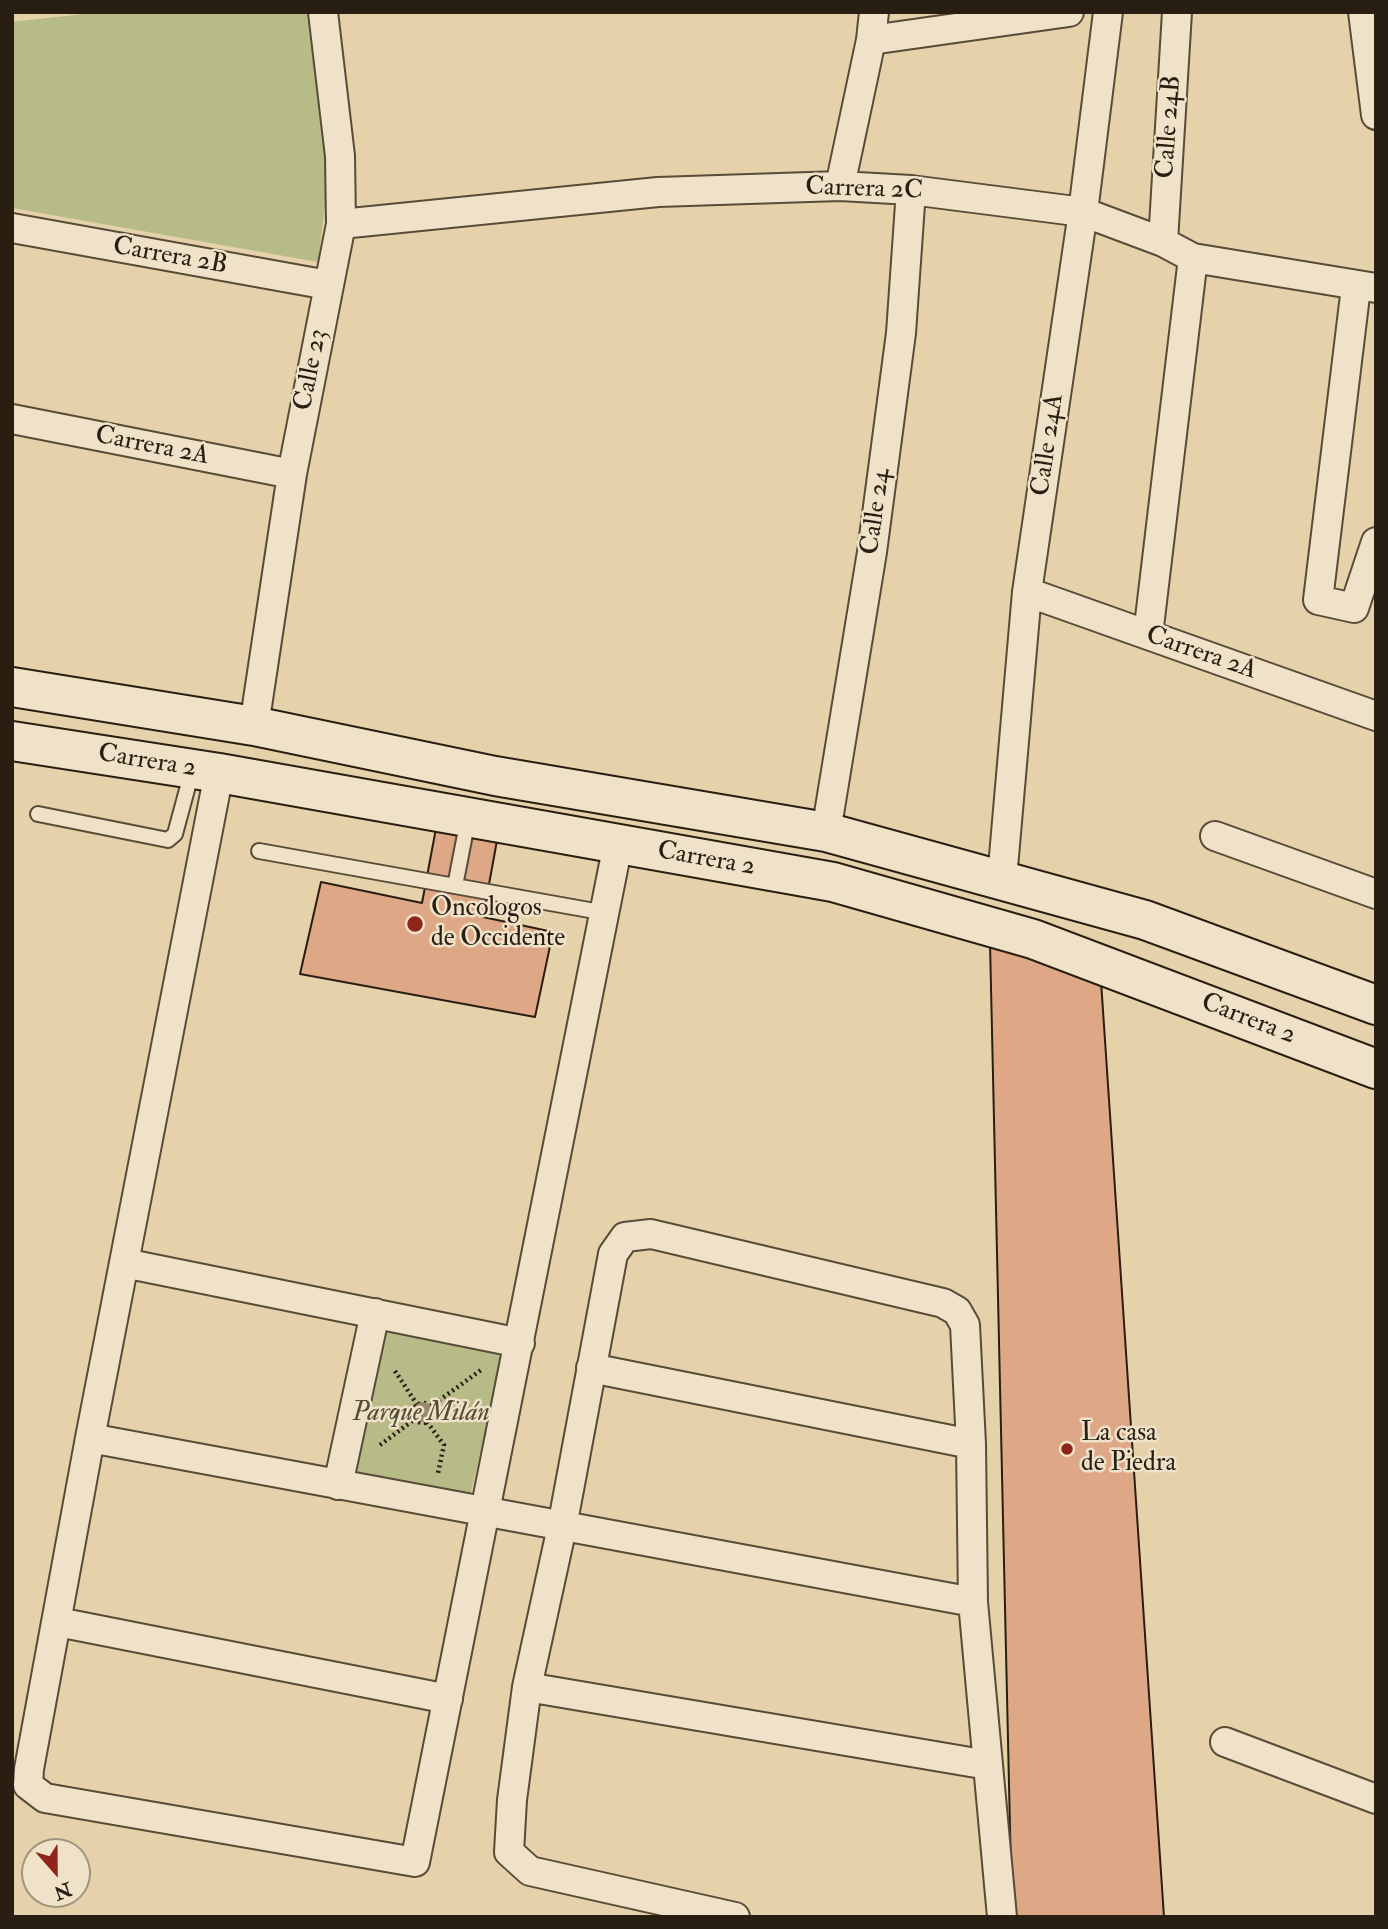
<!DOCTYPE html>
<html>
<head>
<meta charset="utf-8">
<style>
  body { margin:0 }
  #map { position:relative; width:1388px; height:1929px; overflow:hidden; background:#e6d2aa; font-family:"IM FELL Double Pica",serif }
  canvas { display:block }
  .frame { position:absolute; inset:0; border:14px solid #291e12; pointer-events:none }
  .north { position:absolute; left:21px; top:1838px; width:70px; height:70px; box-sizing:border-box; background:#efe2c8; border:2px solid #a0947f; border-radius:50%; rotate:159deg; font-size:19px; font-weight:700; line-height:28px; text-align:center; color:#291e12 }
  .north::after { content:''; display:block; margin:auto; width:24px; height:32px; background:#8f2418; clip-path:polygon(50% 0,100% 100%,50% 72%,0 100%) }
</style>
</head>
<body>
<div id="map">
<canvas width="1388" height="1929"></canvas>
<div class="frame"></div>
<div class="north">N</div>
</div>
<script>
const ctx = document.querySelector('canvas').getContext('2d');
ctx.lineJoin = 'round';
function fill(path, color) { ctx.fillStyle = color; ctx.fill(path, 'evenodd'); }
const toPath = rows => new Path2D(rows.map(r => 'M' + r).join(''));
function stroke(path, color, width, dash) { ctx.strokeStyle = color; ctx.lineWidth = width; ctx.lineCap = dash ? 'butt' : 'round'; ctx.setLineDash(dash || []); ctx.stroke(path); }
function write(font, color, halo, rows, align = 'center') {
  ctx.font = font + ' "IM FELL Double Pica",serif'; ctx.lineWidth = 5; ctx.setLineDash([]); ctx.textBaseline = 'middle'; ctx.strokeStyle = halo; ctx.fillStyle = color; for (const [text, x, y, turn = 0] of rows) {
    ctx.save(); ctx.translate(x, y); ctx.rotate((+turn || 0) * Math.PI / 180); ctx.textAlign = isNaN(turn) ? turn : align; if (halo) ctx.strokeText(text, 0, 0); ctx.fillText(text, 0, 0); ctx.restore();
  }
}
fill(toPath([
  [101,12,308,12,328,182,318,262,12,208,12,22],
  [372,1324,504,1353,470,1496,340,1474]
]), '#b6bb88');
const building = toPath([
  [437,823,498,835,483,917,553,932,535,1017,300,974,321,882,422,903,437,823],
  [990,943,1101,981,1164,1917,1012,1917,990,943]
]);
fill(building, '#dea887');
stroke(building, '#291e12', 2);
const lane = toPath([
  [38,814,168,840,175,834,192,771],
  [259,851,606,913],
  [455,886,468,819]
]);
const street = toPath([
  [1363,12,1376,115],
  [871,40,1069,12],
  [840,186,871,40,874,12],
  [341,224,658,192,840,186,911,190,1083,212,1163,242,1193,258,1376,288],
  [12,228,328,285],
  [1163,242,1177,12],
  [1356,287,1318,600,1354,608,1376,542],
  [12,419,292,474],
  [1027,592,1376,716],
  [1148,635,1193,258],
  [254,726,292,474,341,224,340,156,323,12],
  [219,773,90,1438,29,1769,28,1785,45,1798,415,1862,618,844],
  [826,832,872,552,901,333,911,190],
  [1215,836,1376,894],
  [1002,879,1027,592,1083,212,1108,12],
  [124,1263,520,1343],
  [591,1368,971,1444],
  [90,1438,973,1602],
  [338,1485,375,1313],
  [58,1622,448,1699],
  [527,1687,988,1765],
  [1225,1742,1376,1799],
  [735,1917,530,1871,509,1852,512,1800,527,1687,562,1527,613,1254,625,1237,651,1234,943,1303,957,1311,965,1325,971,1444,973,1602,1002,1917]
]);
const secondary = toPath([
  [12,687,254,726,495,776,826,832,1145,920,1376,1005],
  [12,741,219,773,833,882,1033,939,1376,1069]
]);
stroke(lane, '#584b38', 18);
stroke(street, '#584b38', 32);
stroke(secondary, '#291e12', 42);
stroke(toPath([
  [395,1371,418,1406],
  '413 1413a10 10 0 1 1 20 0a10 10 0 1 1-20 0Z',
  [430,1407,481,1370],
  [427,1422,444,1445,438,1473],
  [380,1445,415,1419]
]), '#291e12', 4.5, [2, 3.5]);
stroke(lane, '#efe2c8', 14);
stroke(street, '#efe2c8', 28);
stroke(secondary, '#efe2c8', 38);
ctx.fillStyle = '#95896a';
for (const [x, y] of [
  [423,1412]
]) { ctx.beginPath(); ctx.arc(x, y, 10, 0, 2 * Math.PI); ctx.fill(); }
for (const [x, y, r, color] of [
  [415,924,9,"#8f2418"],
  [1067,1449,7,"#8f2418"]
]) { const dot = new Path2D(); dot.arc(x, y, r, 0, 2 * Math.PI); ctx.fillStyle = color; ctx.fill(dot); stroke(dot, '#efe2c8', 2.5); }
write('26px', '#291e12', '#efe2c8', [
  ["Calle 24B",1170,127,-86],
  ["Carrera 2C",864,190,2],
  ["Carrera 2B",170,257,10],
  ["Calle 23",312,370,-79],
  ["Calle 24A",1049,445,-82],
  ["Carrera 2A",152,447,11],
  ["Calle 24",877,512,-82],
  ["Carrera 2A",1201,654,19],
  ["Carrera 2",147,762,9],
  ["Carrera 2",706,860,10],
  ["Carrera 2",1248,1020,21]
]);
write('26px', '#291e12', '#efe2c8', [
  ["Oncologos",431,909],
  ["de Occidente",431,939],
  ["La casa",1081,1434],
  ["de Piedra",1081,1464]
], 'left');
write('italic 26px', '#534d35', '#efe2c8', [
  ["Parque Milán",421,1414]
]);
</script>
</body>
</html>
